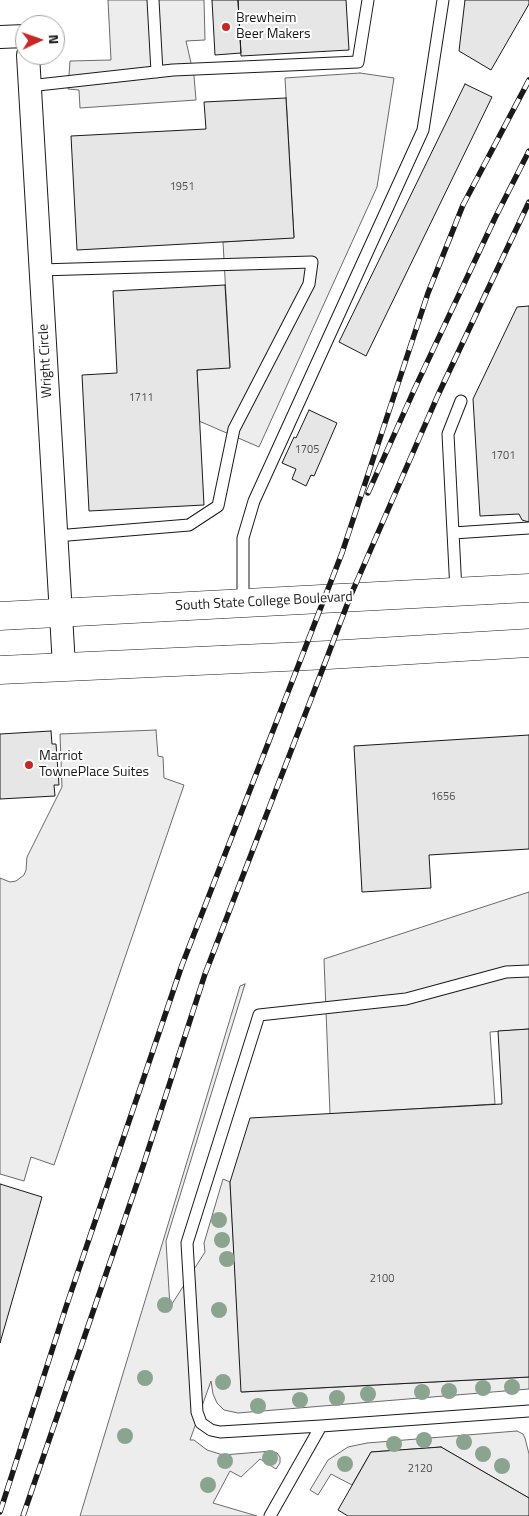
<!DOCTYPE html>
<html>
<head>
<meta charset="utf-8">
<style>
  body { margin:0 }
  #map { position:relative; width:529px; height:1516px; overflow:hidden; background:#fff; font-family:"Titillium Web",sans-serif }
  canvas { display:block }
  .north { position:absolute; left:15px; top:15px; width:50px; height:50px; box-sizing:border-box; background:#fff; border:1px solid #a3a3a3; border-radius:50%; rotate:87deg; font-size:14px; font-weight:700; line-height:20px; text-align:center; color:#1a1a1a }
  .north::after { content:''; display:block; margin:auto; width:18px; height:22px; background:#c62828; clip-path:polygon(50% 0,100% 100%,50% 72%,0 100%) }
</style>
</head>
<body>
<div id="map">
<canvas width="529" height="1516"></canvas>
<div class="north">N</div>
</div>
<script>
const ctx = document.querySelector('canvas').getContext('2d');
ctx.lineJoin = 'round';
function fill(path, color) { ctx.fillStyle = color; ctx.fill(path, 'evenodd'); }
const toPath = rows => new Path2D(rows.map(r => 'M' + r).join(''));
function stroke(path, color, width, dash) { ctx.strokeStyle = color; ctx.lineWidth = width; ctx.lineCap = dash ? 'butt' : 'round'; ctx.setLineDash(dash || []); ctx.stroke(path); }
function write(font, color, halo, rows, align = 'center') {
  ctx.font = font + ' "Titillium Web",sans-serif'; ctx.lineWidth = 4; ctx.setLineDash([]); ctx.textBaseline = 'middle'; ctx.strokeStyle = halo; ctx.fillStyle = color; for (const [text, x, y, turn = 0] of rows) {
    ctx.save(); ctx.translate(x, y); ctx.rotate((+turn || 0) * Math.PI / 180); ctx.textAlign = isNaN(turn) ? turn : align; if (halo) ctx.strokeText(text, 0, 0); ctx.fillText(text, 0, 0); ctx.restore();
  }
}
const built = toPath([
  [108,0,204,0,205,40,186,41,194,76,196,100,80,108,79,90,68,89,70,61,111,60,108,0],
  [360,73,394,78,377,187,259,447,199,421,197,370,230,367,223,242,294,237,285,78,360,73],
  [156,730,158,756,163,757,164,778,184,785,54,1165,31,1157,24,1181,0,1174,0,878,10,882,16,881,24,875,26,870,27,857,62,787,60,734,156,730],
  [529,892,529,1029,490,1032,495,1104,330,1114,324,959,529,892],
  [245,984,166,1241,170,1307,205,1252,204,1243,223,1179,230,1182,242,1392,529,1377,529,1389,238,1413,224,1410,217,1403,213,1394,211,1381,190,1440,194,1440,207,1450,223,1455,272,1451,277,1453,280,1457,280,1463,276,1469,260,1459,241,1477,230,1471,213,1503,257,1516,80,1516,240,986,245,984],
  [517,1431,523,1434,525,1438,529,1454,529,1498,441,1447,371,1452,352,1485,331,1474,318,1495,310,1490,328,1460,348,1447,367,1443,517,1431]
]);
fill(built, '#ededed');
stroke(built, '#6a6a6a', 1);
const building = toPath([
  [212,0,238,0,241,53,215,55,212,0],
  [238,0,346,0,349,50,241,56,238,0],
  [465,0,529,0,529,4,491,70,459,51,465,0],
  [465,84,492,97,366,356,339,342,465,84],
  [286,98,294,238,77,250,71,136,206,129,204,102,286,98],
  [225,285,230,368,197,370,204,505,89,511,82,375,117,373,113,291,225,285],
  [529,306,529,522,522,520,519,514,480,516,473,399,517,307,529,306],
  [309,410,337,423,314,476,311,475,306,486,292,479,296,469,282,463,294,437,296,438,309,410],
  [51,731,52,744,56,744,59,785,54,785,55,796,0,799,0,734,51,731],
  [529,735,529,849,429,855,431,888,362,892,354,746,529,735],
  [529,1029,529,1377,241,1392,230,1182,250,1118,502,1104,498,1031,529,1029],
  [0,1184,42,1197,0,1343,0,1184],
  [441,1447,529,1498,529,1516,348,1516,338,1510,371,1452,441,1447]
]);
fill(building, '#e6e6e6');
stroke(building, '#1a1a1a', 1);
const lane = toPath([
  [153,0,157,72],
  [29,86,173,70,358,62,368,0],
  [40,270,312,262,309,284,234,429,218,506,189,525,56,536],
  [453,533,529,528],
  [456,591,448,434,461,401],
  [243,603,243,538,254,501,423,130,443,0],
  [529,971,506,972,406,999,259,1015,187,1243,197,1412,201,1423,211,1430,220,1432,321,1426,529,1411],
  [270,1516,321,1426]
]);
const street = toPath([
  [0,37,25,36],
  [28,55,64,666]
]);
const primary = toPath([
  [0,616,529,588],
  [0,670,328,655,529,643]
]);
stroke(lane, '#1a1a1a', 13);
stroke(street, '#1a1a1a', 24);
stroke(primary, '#1a1a1a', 29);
stroke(lane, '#fff', 11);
stroke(street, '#fff', 22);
stroke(primary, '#fff', 28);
const rail = toPath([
  [368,493,415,388,495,218,529,151],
  [0,1512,66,1307,182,965,342,553,428,293,463,205,529,80],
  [23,1516,143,1166,205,974,328,655,350,597,438,395,529,202]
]);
stroke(rail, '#1a1a1a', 5.5);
stroke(rail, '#fff', 4, [11]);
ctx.fillStyle = '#8aa48f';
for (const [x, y] of [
  [219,1220],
  [222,1240],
  [227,1259],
  [165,1305],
  [219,1310],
  [145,1378],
  [223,1382],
  [512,1387],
  [483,1388],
  [449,1391],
  [422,1392],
  [368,1394],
  [337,1398],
  [300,1400],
  [258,1406],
  [125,1436],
  [424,1440],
  [464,1442],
  [394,1444],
  [483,1454],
  [270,1458],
  [225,1461],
  [345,1464],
  [502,1466],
  [208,1485]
]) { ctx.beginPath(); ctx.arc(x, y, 8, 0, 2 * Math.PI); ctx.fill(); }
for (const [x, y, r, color] of [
  [226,27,5,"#c62828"],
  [29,765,5,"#c62828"]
]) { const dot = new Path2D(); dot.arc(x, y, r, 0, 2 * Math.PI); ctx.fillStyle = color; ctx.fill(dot); stroke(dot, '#fff', 2); }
write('11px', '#4d4d4d', null, [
  ["1951",182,187],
  ["1711",141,398],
  ["1705",307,450],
  ["1701",503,456],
  ["1656",443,797],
  ["2100",382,1279],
  ["2120",420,1469]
]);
write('14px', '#1a1a1a', '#fff', [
  ["Brewheim",236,19],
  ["Beer Makers",236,35],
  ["Marriot",39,757],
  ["TownePlace Suites",39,773]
], 'left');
write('14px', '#1a1a1a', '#fff', [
  ["Wright Circle",46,361,-93],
  ["South State College Boulevard",264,602,-3]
]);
</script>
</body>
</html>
